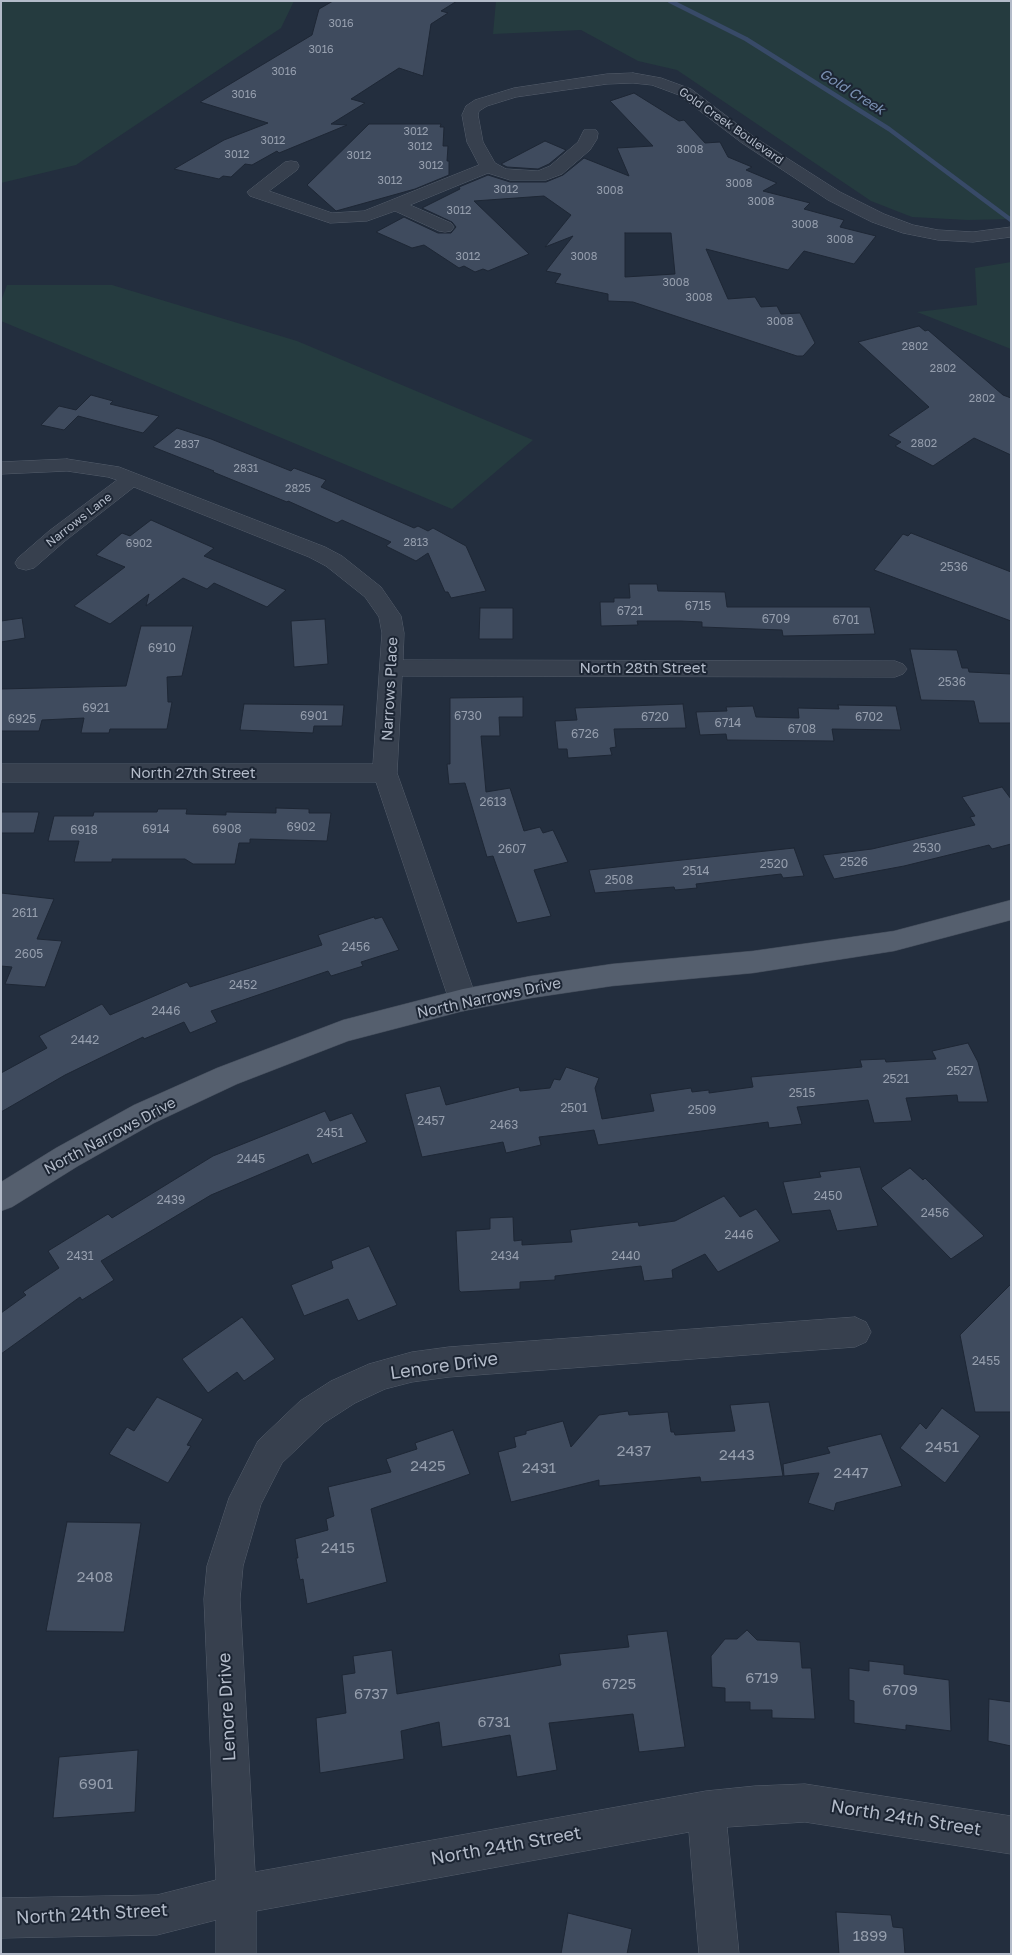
<!DOCTYPE html>
<html>
<head>
<meta charset="utf-8">
<style>
  body { margin:0 }
  #map { position:relative; width:1012px; height:1955px; overflow:hidden; background:#232e3e; font-family:"Golos Text",sans-serif }
  canvas { display:block }
  .frame { position:absolute; inset:0; border:2px solid #b3bbc9; pointer-events:none }
</style>
</head>
<body>
<div id="map">
<canvas width="1012" height="1955"></canvas>
<div class="frame"></div>
</div>
<script>
const ctx = document.querySelector('canvas').getContext('2d');
ctx.lineJoin = 'round';
function fill(path, color) { ctx.fillStyle = color; ctx.fill(path, 'evenodd'); }
const toPath = rows => new Path2D(rows.map(r => 'M' + r).join(''));
function stroke(path, color, width, dash) { ctx.strokeStyle = color; ctx.lineWidth = width; ctx.lineCap = dash ? 'butt' : 'round'; ctx.setLineDash(dash || []); ctx.stroke(path); }
function write(font, color, halo, rows, align = 'center') {
  ctx.font = font + ' "Golos Text",sans-serif'; ctx.lineWidth = 4; ctx.setLineDash([]); ctx.textBaseline = 'middle'; ctx.strokeStyle = halo; ctx.fillStyle = color; for (const [text, x, y, turn = 0] of rows) {
    ctx.save(); ctx.translate(x, y); ctx.rotate((+turn || 0) * Math.PI / 180); ctx.textAlign = isNaN(turn) ? turn : align; if (halo) ctx.strokeText(text, 0, 0); ctx.fillText(text, 0, 0); ctx.restore();
  }
}
fill(toPath([
  [1,1,294,1,281,28,76,165,1,183],
  [496,1,1011,1,1011,219,968,220,912,217,871,201,677,70,638,61,581,30,493,34],
  [1011,262,1011,349,917,312,977,305,975,268],
  [7,285,112,285,297,341,533,440,452,509,1,321,1,301]
]), '#253b3f');
stroke(toPath([
  [670,1,746,39,889,129,1011,220]
]), '#384a68', 4.5);
const building = toPath([
  [333,1,457,1,441,11,448,13,431,24,423,76,399,68,351,99,365,103,331,124,347,125,279,153,277,151,252,165,245,164,231,177,223,176,219,179,174,169,224,140,268,123,200,102,312,35,319,9,333,1],
  [634,93,679,121,684,120,705,143,720,142,728,157,752,167,746,170,777,183,763,191,810,203,804,209,844,220,840,227,876,236,854,264,804,251,788,270,706,249,728,299,755,297,761,307,777,306,781,314,800,313,815,343,803,356,797,356,633,302,608,301,608,294,555,283,561,274,546,271,573,236,545,247,571,215,544,196,474,201,529,254,488,271,483,269,475,272,464,266,459,268,424,245,412,248,376,232,404,217,438,233,451,233,456,227,452,222,422,208,460,189,459,187,488,175,510,182,546,182,563,175,584,158,629,176,617,148,653,146,610,101,634,93],
  [625,233,671,233,675,274,625,277,625,233],
  [369,124,441,124,440,127,444,127,443,146,448,146,447,161,449,161,449,175,415,189,336,211,307,185,369,124],
  [545,141,566,150,549,164,538,169,507,167,501,164,545,141],
  [919,326,925,331,928,330,1003,395,1011,398,1011,455,974,438,933,466,895,446,901,442,888,435,929,407,858,342,919,326],
  [91,395,113,401,110,404,159,416,143,433,78,416,64,430,41,425,59,406,76,410,91,395],
  [177,428,211,439,291,471,294,468,326,480,321,487,414,528,418,526,428,531,433,528,466,546,486,591,451,598,448,592,445,592,428,553,416,561,386,546,391,542,342,520,337,523,288,501,287,502,213,472,214,471,153,447,177,428],
  [151,520,214,548,204,556,286,590,267,607,214,583,207,589,183,578,146,606,149,594,110,624,74,606,125,567,96,555,122,533,130,536,151,520],
  [911,533,1011,572,1011,621,874,570,903,534,908,536,911,533],
  [629,584,657,584,658,591,725,592,727,607,870,607,875,634,783,636,782,630,702,627,702,622,681,621,637,621,638,625,601,626,600,602,614,602,614,598,630,598,629,584],
  [480,608,513,608,513,639,479,639,480,608],
  [22,618,25,638,1,642,1,621,22,618],
  [325,619,328,664,294,667,291,621,325,619],
  [141,626,193,626,182,676,167,677,168,702,172,702,167,729,110,729,109,733,81,733,84,718,42,720,39,731,1,731,1,689,126,686,141,626],
  [910,649,957,650,962,668,968,668,969,672,1011,674,1011,723,979,723,974,701,921,700,910,649],
  [523,697,523,717,499,717,500,736,481,736,486,792,510,788,524,831,540,827,543,833,553,830,568,862,534,870,551,916,517,923,493,856,487,857,465,783,449,784,447,764,450,764,450,698,523,697],
  [244,704,344,705,342,726,314,726,313,733,240,730,244,704],
  [683,704,686,728,614,729,616,747,610,748,612,755,568,758,567,749,558,749,555,721,577,720,575,708,683,704],
  [838,705,896,706,901,730,832,729,834,741,727,740,726,734,700,735,696,712,727,711,726,707,753,706,756,717,799,718,798,708,839,709,838,705],
  [1002,787,1011,799,1011,844,992,849,989,845,904,866,834,879,823,855,872,849,975,825,970,817,975,816,962,797,1002,787],
  [276,808,309,809,309,813,331,813,327,841,250,839,250,843,239,843,235,864,193,864,185,859,112,859,112,862,74,862,79,841,48,841,54,816,93,816,94,812,157,812,158,809,187,809,186,814,226,815,226,812,276,813,276,808],
  [1,812,39,812,34,833,1,833,1,812],
  [794,848,804,876,783,878,781,874,696,884,697,888,675,890,674,887,595,893,589,870,794,848],
  [1,893,54,899,37,939,62,941,45,987,5,984,12,967,1,966,1,893],
  [374,917,375,919,382,917,399,950,361,962,363,966,331,976,328,971,211,1011,217,1022,190,1033,184,1022,144,1039,143,1037,65,1075,1,1112,1,1073,47,1048,39,1036,43,1034,102,1004,110,1015,187,982,190,987,322,945,318,935,374,917],
  [968,1043,978,1062,988,1102,958,1102,957,1095,906,1098,912,1121,874,1123,868,1100,797,1107,802,1124,769,1128,768,1122,598,1145,594,1130,539,1137,541,1145,506,1153,503,1142,422,1157,405,1094,440,1086,446,1105,519,1087,520,1091,550,1088,554,1079,560,1080,566,1067,599,1078,595,1088,602,1119,654,1111,650,1094,691,1088,692,1092,709,1090,709,1093,753,1087,751,1077,862,1067,860,1060,885,1059,886,1062,936,1059,932,1051,968,1043],
  [325,1111,330,1121,352,1113,367,1142,312,1164,308,1154,211,1195,101,1261,114,1280,82,1300,80,1297,1,1354,1,1313,26,1295,23,1292,59,1268,48,1251,108,1214,112,1218,213,1156,325,1111],
  [860,1167,878,1226,837,1231,830,1210,792,1214,783,1182,821,1177,819,1172,860,1167],
  [910,1168,923,1180,925,1178,984,1236,951,1259,881,1188,910,1168],
  [724,1196,740,1217,756,1209,780,1241,718,1272,705,1254,672,1270,673,1278,644,1281,641,1266,555,1276,555,1280,520,1282,520,1289,461,1292,459,1290,456,1231,490,1229,490,1218,513,1217,514,1241,522,1240,522,1245,572,1242,570,1230,638,1222,639,1226,675,1221,724,1196],
  [369,1246,397,1305,358,1321,348,1299,304,1316,291,1285,333,1268,331,1261,369,1246],
  [1011,1284,1011,1412,975,1412,960,1335,1011,1284],
  [242,1317,275,1359,244,1381,237,1372,208,1393,182,1359,242,1317],
  [157,1397,203,1419,187,1445,191,1446,168,1483,109,1454,127,1427,134,1431,157,1397],
  [769,1402,783,1476,701,1482,700,1477,599,1486,599,1480,511,1502,498,1452,516,1447,514,1437,526,1434,526,1431,563,1421,571,1447,599,1415,628,1411,629,1415,668,1412,671,1432,674,1432,675,1435,735,1431,730,1405,769,1402],
  [942,1408,980,1436,945,1483,900,1448,920,1423,926,1429,942,1408],
  [453,1430,470,1474,371,1509,387,1582,307,1604,303,1579,300,1580,296,1558,298,1558,295,1539,328,1530,326,1519,334,1516,328,1487,391,1472,386,1459,417,1449,415,1443,453,1430],
  [881,1434,902,1486,836,1503,834,1511,808,1503,819,1473,784,1476,783,1464,830,1453,827,1447,881,1434],
  [67,1522,141,1523,124,1632,46,1631,67,1522],
  [747,1630,757,1640,800,1642,802,1668,811,1668,815,1719,772,1718,772,1710,750,1710,750,1702,725,1702,725,1688,712,1687,711,1656,725,1639,737,1639,747,1630],
  [667,1631,685,1747,639,1752,633,1714,549,1723,557,1770,517,1777,510,1735,442,1747,439,1722,401,1731,404,1759,320,1773,316,1718,346,1713,342,1675,355,1673,353,1656,392,1650,397,1694,561,1665,559,1654,629,1647,627,1635,667,1631],
  [869,1661,904,1665,904,1674,949,1680,951,1731,906,1725,906,1730,854,1723,854,1701,849,1700,849,1668,869,1671,869,1661],
  [989,1699,1011,1702,1011,1746,988,1741,989,1699],
  [138,1750,135,1812,53,1818,59,1757,138,1750],
  [836,1912,891,1915,893,1927,903,1928,905,1954,839,1954,836,1912],
  [568,1913,632,1929,627,1954,561,1954,568,1913]
]);
fill(building, '#3f4b5e');
stroke(building, '#1e2735', 1);
const minor = toPath([
  [633,73,661,78,691,89,754,137,840,192,884,214,913,225,938,230,973,232,1011,227,1011,237,973,242,938,240,903,233,872,222,828,200,742,143,679,95,652,85,633,83,607,84,516,97,487,106,479,111,478,115,483,142,495,163,506,169,538,171,550,166,578,142,584,130,596,130,598,133,597,139,590,150,562,174,546,180,510,180,488,173,410,205,451,223,454,227,451,231,445,232,439,231,395,211,367,221,330,223,250,196,247,192,285,162,291,161,297,162,299,166,297,170,269,191,332,213,364,211,479,165,467,142,462,115,466,106,475,100,514,88,607,74,633,73],
  [67,459,119,467,325,547,342,556,381,587,401,616,404,633,403,660,895,661,903,664,907,669,903,674,895,677,402,676,397,773,477,1000,473,1008,463,1011,453,1008,449,1000,376,782,1,782,1,764,373,764,382,633,379,617,365,597,326,566,309,557,134,487,65,541,34,568,26,570,18,568,15,563,18,558,49,531,117,480,108,477,67,471,1,474,1,462,67,459],
  [855,1317,866,1322,871,1332,866,1342,855,1347,449,1377,412,1382,385,1389,355,1403,324,1423,282,1463,261,1504,243,1566,240,1599,255,1872,706,1791,755,1786,805,1784,1011,1816,1011,1854,805,1822,727,1827,739,1954,699,1954,689,1832,256,1911,256,1954,216,1954,216,1920,157,1935,1,1938,1,1898,157,1895,216,1880,204,1599,207,1566,229,1498,258,1441,300,1401,331,1381,369,1364,412,1352,449,1347,855,1317]
]);
const major = toPath([
  [1011,900,1011,920,894,951,753,973,612,986,531,998,463,1011,348,1041,237,1084,154,1123,78,1166,12,1207,1,1211,1,1182,56,1148,134,1105,217,1068,343,1020,463,989,531,976,612,964,753,951,894,931,1011,900]
]);
stroke(minor, '#555e6c', 1);
stroke(major, '#404957', 1);
fill(minor, '#37404e');
fill(major, '#555f6e');
write('11px', '#969fae', null, [
  ["3016",341,24],
  ["3016",321,50],
  ["3016",284,72],
  ["3016",244,95],
  ["3012",416,132],
  ["3012",273,141],
  ["3012",420,147],
  ["3008",690,150],
  ["3012",237,155],
  ["3012",359,156],
  ["3012",431,166],
  ["3012",390,181],
  ["3008",739,184],
  ["3012",506,190],
  ["3008",610,191],
  ["3008",761,202],
  ["3012",459,211],
  ["3008",805,225],
  ["3008",840,240],
  ["3012",468,257],
  ["3008",584,257],
  ["3008",676,283],
  ["3008",699,298],
  ["3008",780,322],
  ["2802",915,347],
  ["2802",943,369],
  ["2802",982,399],
  ["2802",924,444],
  ["2837",187,445],
  ["2831",246,469],
  ["2825",298,489],
  ["2813",416,543],
  ["6902",139,544]
]);
write('12px', '#b3bbc9', '#1c2533', [
  ["Gold Creek Boulevard",731,126,35],
  ["Narrows Lane",79,520,-38]
]);
write('12px', '#969fae', null, [
  ["2536",954,567],
  ["6715",698,606],
  ["6721",630,611],
  ["6709",776,619],
  ["6701",846,620],
  ["6910",162,648],
  ["2536",952,682],
  ["6921",96,708],
  ["6901",314,716],
  ["6730",468,716],
  ["6720",655,717],
  ["6702",869,717],
  ["6925",22,719],
  ["6714",728,723],
  ["6708",802,729],
  ["6726",585,734],
  ["2613",493,802],
  ["6902",301,827],
  ["6914",156,829],
  ["6908",227,829],
  ["6918",84,830],
  ["2530",927,848],
  ["2607",512,849],
  ["2526",854,862],
  ["2520",774,864],
  ["2514",696,871],
  ["2508",619,880],
  ["2611",25,913],
  ["2456",356,947],
  ["2605",29,954],
  ["2452",243,985],
  ["2446",166,1011],
  ["2442",85,1040],
  ["2527",960,1071],
  ["2521",896,1079],
  ["2515",802,1093],
  ["2501",574,1108],
  ["2509",702,1110],
  ["2457",431,1121],
  ["2463",504,1125],
  ["2451",330,1133],
  ["2445",251,1159],
  ["2450",828,1196],
  ["2439",171,1200],
  ["2456",935,1213],
  ["2446",739,1235],
  ["2431",80,1256],
  ["2434",505,1256],
  ["2440",626,1256],
  ["2455",986,1361]
]);
write('italic 14px', '#7a90b2', '#1c2533', [
  ["Gold Creek",852,92,32]
]);
write('15px', '#b3bbc9', '#1c2533', [
  ["North 28th Street",643,668],
  ["Narrows Place",390,689,-87],
  ["North 27th Street",193,773],
  ["North Narrows Drive",489,998,-12],
  ["North Narrows Drive",110,1136,-28]
]);
write('15px', '#969fae', null, [
  ["2451",942,1447],
  ["2437",634,1451],
  ["2443",737,1455],
  ["2425",428,1466],
  ["2431",539,1468],
  ["2447",851,1473],
  ["2415",338,1548],
  ["2408",95,1577],
  ["6719",762,1678],
  ["6725",619,1684],
  ["6709",900,1690],
  ["6737",371,1694],
  ["6731",494,1722],
  ["6901",96,1784],
  ["1899",870,1936]
]);
write('18px', '#b3bbc9', '#1c2533', [
  ["Lenore Drive",444,1366,-8],
  ["Lenore Drive",227,1707,-93],
  ["North 24th Street",906,1818,9],
  ["North 24th Street",506,1846,-10],
  ["North 24th Street",92,1914,-3]
]);
</script>
</body>
</html>
